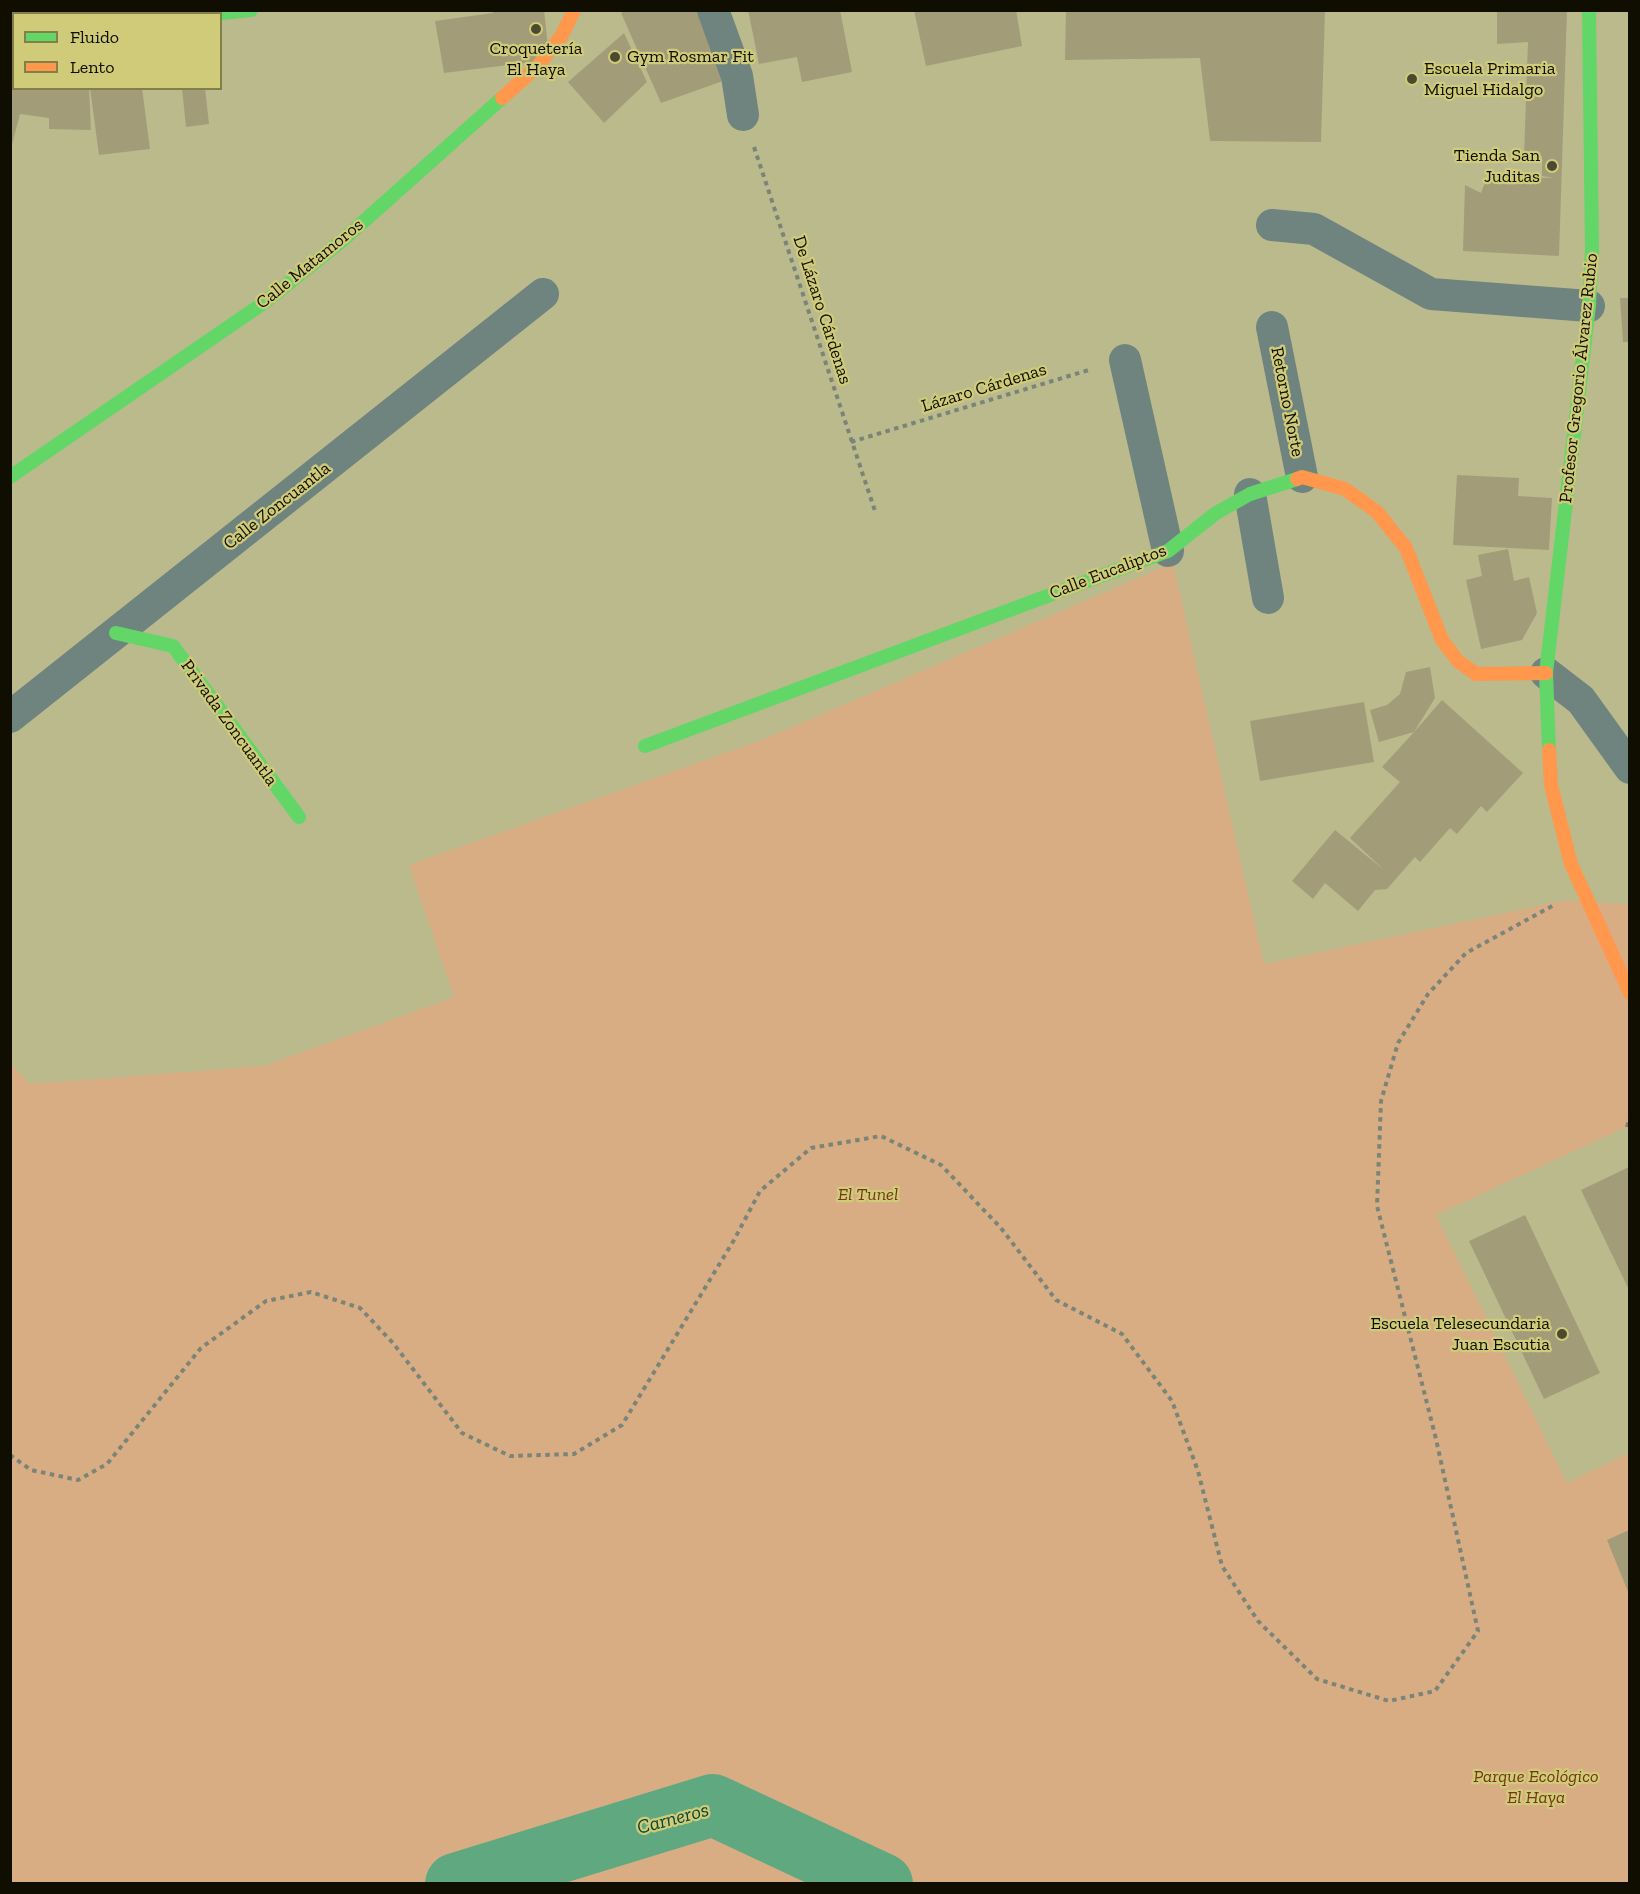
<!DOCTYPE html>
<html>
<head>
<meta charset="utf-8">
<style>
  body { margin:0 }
  #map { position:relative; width:1640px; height:1894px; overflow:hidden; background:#bbba8d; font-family:"Zilla Slab",serif }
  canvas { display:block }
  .frame { position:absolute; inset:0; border:12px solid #0f0e00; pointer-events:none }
  .legend { position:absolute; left:12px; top:12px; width:210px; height:78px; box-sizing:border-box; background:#cfcb79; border:2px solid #827f49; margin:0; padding:8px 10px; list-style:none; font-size:18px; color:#0f0e00 }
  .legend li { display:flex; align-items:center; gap:12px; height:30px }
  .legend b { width:30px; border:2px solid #827f49 }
</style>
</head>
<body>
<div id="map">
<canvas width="1640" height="1894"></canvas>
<div class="frame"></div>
<ul class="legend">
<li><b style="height:8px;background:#63d668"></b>Fluido</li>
<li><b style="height:8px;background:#ff974d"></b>Lento</li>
</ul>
</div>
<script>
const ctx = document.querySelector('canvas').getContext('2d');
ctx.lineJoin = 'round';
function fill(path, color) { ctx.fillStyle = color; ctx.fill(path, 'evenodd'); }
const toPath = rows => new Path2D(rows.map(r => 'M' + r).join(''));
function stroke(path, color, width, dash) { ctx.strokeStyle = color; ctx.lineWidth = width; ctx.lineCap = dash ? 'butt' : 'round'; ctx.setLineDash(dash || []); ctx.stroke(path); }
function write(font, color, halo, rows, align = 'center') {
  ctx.font = font + ' "Zilla Slab",serif'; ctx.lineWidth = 4.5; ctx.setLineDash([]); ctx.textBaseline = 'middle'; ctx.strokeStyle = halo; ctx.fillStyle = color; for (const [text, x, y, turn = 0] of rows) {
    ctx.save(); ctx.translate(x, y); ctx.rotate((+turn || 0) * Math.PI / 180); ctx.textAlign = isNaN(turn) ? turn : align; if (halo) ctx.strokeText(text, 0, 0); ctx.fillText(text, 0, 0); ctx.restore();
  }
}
fill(toPath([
  [1173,563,1264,964,1566,900,1629,905,1629,1133,1626,1127,1436,1215,1567,1483,1629,1453,1629,1883,11,1883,10,1063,30,1084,264,1066,454,997,409,865,762,740]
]), '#d9ad84');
stroke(toPath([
  [456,1884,713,1805,882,1884]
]), '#5fa880', 62);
fill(toPath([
  [493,10,544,10,548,47,532,62,444,73,435,21,493,13],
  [626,10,713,10,737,76,661,103,621,13],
  [748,10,840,10,852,72,802,82,797,57,759,64],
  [914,10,1016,10,1022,46,926,66],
  [1066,10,1325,10,1321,142,1210,141,1200,58,1065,60],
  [1497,10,1567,10,1559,256,1463,251,1465,185,1481,193,1487,177,1554,178,1542,176,1542,156,1524,156,1528,42,1497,44],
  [624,33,647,82,604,123,568,82],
  [10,67,14,67,14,88,89,88,91,130,49,129,49,118,20,114,10,152],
  [90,88,142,88,150,149,99,155],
  [182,88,205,88,209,124,186,127],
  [1620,298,1629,298,1629,342,1623,342],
  [1457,475,1519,478,1518,496,1552,498,1549,550,1453,545],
  [1508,549,1514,581,1529,577,1537,613,1522,640,1481,649,1466,580,1482,576,1478,555],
  [1430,667,1435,698,1414,732,1442,700,1523,773,1487,812,1481,806,1457,834,1450,828,1420,862,1415,857,1387,889,1375,890,1358,911,1325,883,1313,899,1292,881,1335,830,1384,870,1350,838,1400,782,1382,767,1414,732,1379,742,1370,710,1387,705,1400,694,1406,672],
  [1364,702,1374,762,1260,781,1250,721],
  [1629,1167,1629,1290,1581,1190],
  [1525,1215,1600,1373,1544,1399,1469,1241],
  [1629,1530,1629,1594,1607,1540]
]), '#a39c79');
stroke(toPath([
  [754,147,876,514],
  [851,442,1092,369],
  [1627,1127,1630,1117],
  [10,1455,31,1470,78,1480,107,1464,201,1348,266,1301,311,1292,360,1308,393,1343,462,1433,510,1456,574,1454,622,1425,734,1240,760,1191,811,1148,881,1136,941,1165,1001,1228,1056,1300,1122,1334,1172,1401,1198,1471,1222,1566,1258,1621,1317,1679,1389,1701,1435,1691,1478,1631,1436,1439,1377,1206,1381,1101,1398,1043,1428,994,1466,953,1554,905]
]), '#7a8578', 4, [4.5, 4.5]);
stroke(toPath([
  [713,10,737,76,743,115],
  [1272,225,1314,229,1431,294,1589,306],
  [1272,327,1302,477],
  [1125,360,1168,551],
  [1250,494,1268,598],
  [1546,673,1581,700,1630,768],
  [10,717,543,294]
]), '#70847f', 32);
stroke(toPath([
  [213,14,251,10],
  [10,27,14,27],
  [10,477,265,302,344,239,502,98],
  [116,633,173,646,299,817],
  [645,746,1168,551,1216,513,1250,494,1297,479],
  [1549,750,1546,673,1589,306,1592,250,1589,10]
]), '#63d668', 14);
stroke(toPath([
  [502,98,537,67,562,35,574,10],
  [1297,479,1302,477,1345,489,1377,512,1406,548,1442,640,1458,661,1476,674,1546,673],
  [1549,750,1551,785,1571,864,1630,993]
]), '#ff974d', 14);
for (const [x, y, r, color] of [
  [536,29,6,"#4b4a31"],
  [615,57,6,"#4b4a31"],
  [1412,79,6,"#4b4a31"],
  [1552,166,6,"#4b4a31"],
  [1562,1334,6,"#4b4a31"]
]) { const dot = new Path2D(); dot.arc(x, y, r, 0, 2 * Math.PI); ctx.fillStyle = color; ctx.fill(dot); stroke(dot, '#cfcb79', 2); }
write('18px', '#0f0e00', '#cfcb79', [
  ["Croquetería",536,49,"center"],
  ["El Haya",536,70,"center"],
  ["Gym Rosmar Fit",627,57],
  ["Escuela Primaria",1424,69],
  ["Miguel Hidalgo",1424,90],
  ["Tienda San",1540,156,"right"],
  ["Juditas",1540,177,"right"],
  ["Escuela Telesecundaria",1550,1324,"right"],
  ["Juan Escutia",1550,1345,"right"]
], 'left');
write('18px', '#0f0e00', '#cfcb79', [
  ["Calle Matamoros",310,264,-39],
  ["De Lázaro Cárdenas",822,310,72],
  ["Profesor Gregorio Álvarez Rubio",1579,378,-84],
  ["Lázaro Cárdenas",984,388,-17],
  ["Retorno Norte",1287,402,79],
  ["Calle Zoncuantla",277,506,-38],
  ["Calle Eucaliptos",1108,572,-21],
  ["Privada Zoncuantla",229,723,54]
]);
write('italic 18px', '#763613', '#cfcb79', [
  ["El Tunel",868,1195],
  ["Parque Ecológico",1536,1777],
  ["El Haya",1536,1798]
]);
write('italic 20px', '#0a4533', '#cfcb79', [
  ["Carneros",673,1819,-15]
]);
</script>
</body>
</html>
